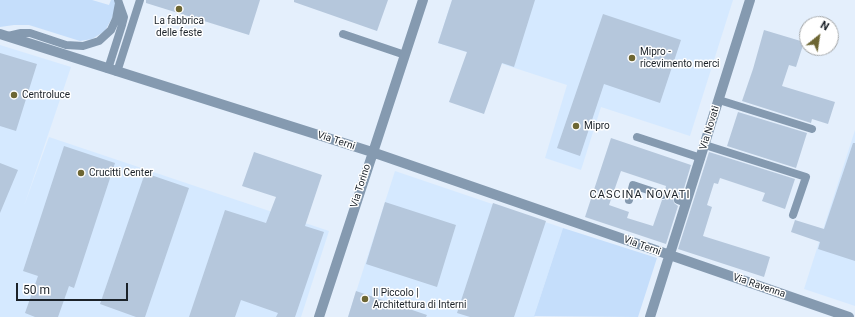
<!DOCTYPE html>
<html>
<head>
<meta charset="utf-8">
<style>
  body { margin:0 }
  #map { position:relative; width:855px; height:317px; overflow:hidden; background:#e4effc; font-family:Roboto,sans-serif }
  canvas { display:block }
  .north { position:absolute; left:799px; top:16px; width:40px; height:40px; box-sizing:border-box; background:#fff; border:1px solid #a4a7a9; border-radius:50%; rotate:30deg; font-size:11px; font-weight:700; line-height:16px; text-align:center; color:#1b2229 }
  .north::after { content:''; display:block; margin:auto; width:14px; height:18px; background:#6d6633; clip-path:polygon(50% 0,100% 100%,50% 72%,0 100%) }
  .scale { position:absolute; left:16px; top:283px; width:112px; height:18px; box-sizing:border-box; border:2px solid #1b2229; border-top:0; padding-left:5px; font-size:12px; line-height:14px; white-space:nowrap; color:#1b2229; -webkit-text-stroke:3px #fff; paint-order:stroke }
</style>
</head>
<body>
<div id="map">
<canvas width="855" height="317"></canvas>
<div class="north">N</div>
<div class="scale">50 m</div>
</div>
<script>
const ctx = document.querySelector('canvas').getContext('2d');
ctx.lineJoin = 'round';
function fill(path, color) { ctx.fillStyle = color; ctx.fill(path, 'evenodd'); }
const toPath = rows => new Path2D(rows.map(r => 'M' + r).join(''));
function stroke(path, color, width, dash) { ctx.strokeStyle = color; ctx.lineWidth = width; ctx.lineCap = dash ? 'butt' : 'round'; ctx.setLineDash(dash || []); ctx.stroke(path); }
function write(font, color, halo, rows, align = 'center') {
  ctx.font = font + ' Roboto,sans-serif'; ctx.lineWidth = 3; ctx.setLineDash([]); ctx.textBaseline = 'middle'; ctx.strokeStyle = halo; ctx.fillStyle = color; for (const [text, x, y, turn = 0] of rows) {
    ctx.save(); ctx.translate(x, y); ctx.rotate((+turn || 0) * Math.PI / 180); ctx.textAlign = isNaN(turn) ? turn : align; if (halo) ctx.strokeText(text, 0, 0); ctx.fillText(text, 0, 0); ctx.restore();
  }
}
fill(toPath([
  [452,0,733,0,690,136,601,107,581,170,545,158,567,85,438,43],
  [0,45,71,67,24,206,49,137,329,231,301,317,0,317],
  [855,130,855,306,804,289],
  [395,171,563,228,534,316,536,317,348,317]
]), '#d5e9ff');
fill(toPath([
  [0,0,92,0,109,5,111,0,115,0,116,7,112,18,105,31,92,39,80,41,29,25,14,25,0,27],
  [563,228,657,258,638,317,534,316]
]), '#c5defb');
fill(toPath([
  [146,0,260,0,249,35,146,3],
  [294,0,388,0,377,31,294,2],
  [452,0,535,0,514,67,502,63,484,114,449,102,467,52,438,43],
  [603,14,681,40,660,103,604,84,580,156,557,148],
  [764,30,804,42,796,67,789,65,782,86,835,102,828,124,812,119,811,123,742,101,753,69],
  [0,53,37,64,16,131,0,126],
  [738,112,807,133,796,168,727,146],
  [611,138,691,165,682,195,677,195,673,198,674,203,678,206,666,244,585,217],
  [621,171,666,186,665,190,668,194,668,197,664,200,662,200,653,226,627,218,629,212,609,205],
  [853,143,855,143,855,261,818,249,820,242,791,232,795,220,824,229],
  [64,146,115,163,74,288,69,286,58,317,35,317,25,313,38,276,23,271],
  [254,152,322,175,305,226,324,232,295,317,276,317,278,313,241,300,235,317,189,317,225,210,266,223,276,197,242,186],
  [709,152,795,179,785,209,762,201,765,193,720,178,718,184,714,183,707,205,712,207,703,236,770,257,764,277,678,249],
  [0,163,18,170,0,213],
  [145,173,189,188,145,317,136,317,100,304],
  [385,202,456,225,437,287,366,264],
  [493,203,546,221,514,317,470,317,457,313],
  [356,291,427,315,426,317,348,317]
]), '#b5c7dc');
stroke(toPath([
  [343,34,405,55],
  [8,36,21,33,30,33,66,45,83,46,99,41,111,30,116,19,119,3,118,0],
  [108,69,122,25,124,17,119,3],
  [117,72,140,0],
  [719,100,812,129],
  [637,137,701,158],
  [705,145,806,177,793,215],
  [629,200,633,185,663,195],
  [678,200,686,203]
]), '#859ab0', 8);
stroke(toPath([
  [0,34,372,152,849,317],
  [319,317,423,0],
  [650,317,750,0]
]), '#859ab0', 10);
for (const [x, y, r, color] of [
  [179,9,4,"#6d6633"],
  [632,58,4,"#6d6633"],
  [14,95,4,"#6d6633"],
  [576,126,4,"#6d6633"],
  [81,173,4,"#6d6633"],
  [365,299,4,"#6d6633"]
]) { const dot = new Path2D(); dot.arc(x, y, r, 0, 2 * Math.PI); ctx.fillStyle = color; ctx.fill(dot); stroke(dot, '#fff', 1.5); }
write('10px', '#1b2229', '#fff', [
  ["La fabbrica",179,21,"center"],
  ["delle feste",179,33,"center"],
  ["Mipro -",640,52],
  ["ricevimento merci",640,64],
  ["Centroluce",22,95],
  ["Mipro",584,126],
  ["Crucitti Center",89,173],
  ["Il Piccolo |",373,293],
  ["Architettura di Interni",373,305]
], 'left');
write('10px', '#1b2229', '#fff', [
  ["Via Novati",710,128,-73],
  ["Via Terni",336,141,18],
  ["Via Torino",361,186,-72],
  ["Via Terni",642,246,20],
  ["Via Ravenna",759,286,19]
]);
ctx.letterSpacing = '1px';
write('11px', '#1b2229', '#fff', [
  ["CASCINA NOVATI",640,195]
]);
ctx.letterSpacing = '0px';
</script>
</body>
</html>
